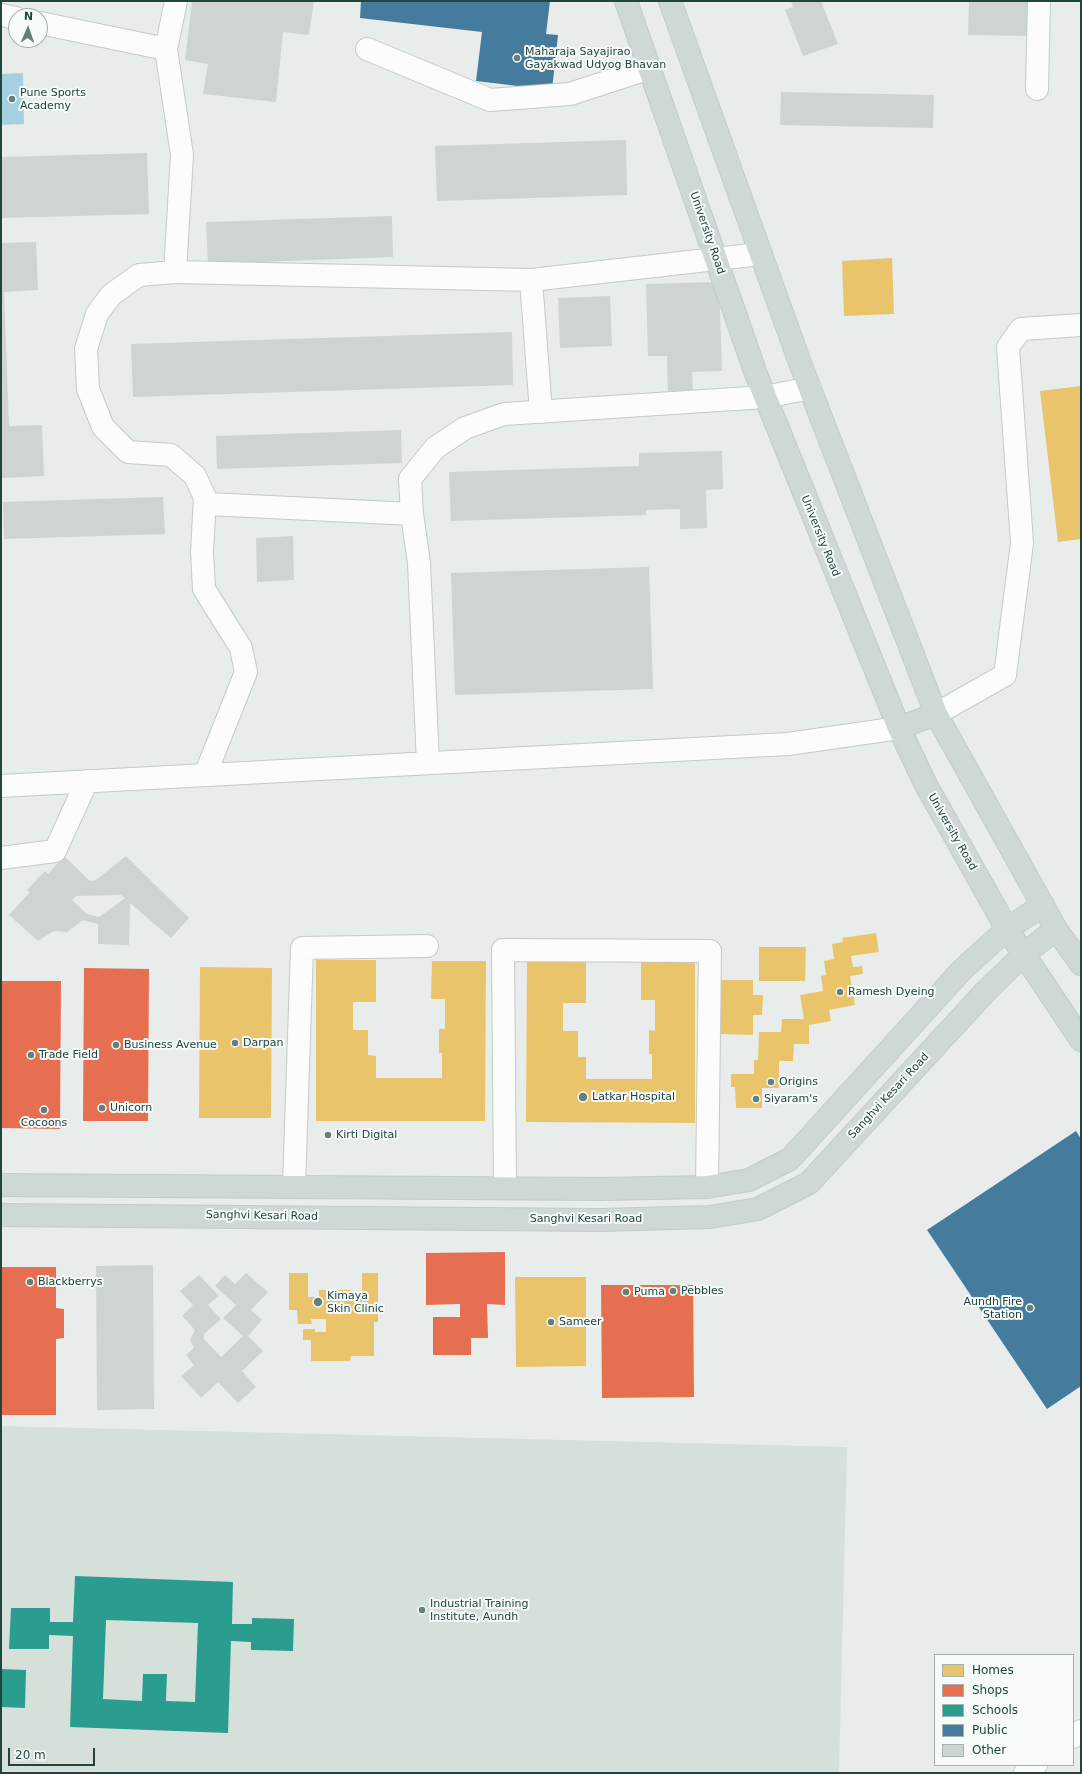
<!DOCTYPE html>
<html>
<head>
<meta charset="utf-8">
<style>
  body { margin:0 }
  #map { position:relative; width:1082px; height:1774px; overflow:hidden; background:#e8edeb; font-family:"DejaVu Sans",sans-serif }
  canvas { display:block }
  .frame { position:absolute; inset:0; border:2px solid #21443f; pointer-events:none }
  .legend { position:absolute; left:934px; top:1654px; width:140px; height:112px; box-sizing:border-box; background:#f6fbf9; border:1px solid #a1b2af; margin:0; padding:5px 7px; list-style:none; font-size:12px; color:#21443f }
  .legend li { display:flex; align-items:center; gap:8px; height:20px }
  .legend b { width:20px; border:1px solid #a1b2af }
  .north { position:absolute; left:8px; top:8px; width:40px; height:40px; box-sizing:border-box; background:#f6fbf9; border:1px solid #a1b2af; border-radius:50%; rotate:2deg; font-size:11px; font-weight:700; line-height:16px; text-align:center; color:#21443f }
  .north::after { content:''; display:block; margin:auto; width:14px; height:18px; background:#677f7b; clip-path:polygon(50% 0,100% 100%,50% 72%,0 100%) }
  .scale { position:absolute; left:8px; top:1748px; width:87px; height:18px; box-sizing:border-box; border:2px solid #21443f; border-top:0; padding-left:5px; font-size:12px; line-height:14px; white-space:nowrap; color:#21443f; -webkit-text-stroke:3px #f6fbf9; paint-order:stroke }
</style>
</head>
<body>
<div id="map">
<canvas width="1082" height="1774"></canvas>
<div class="frame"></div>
<ul class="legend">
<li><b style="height:11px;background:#e9c46a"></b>Homes</li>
<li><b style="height:11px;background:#e76f51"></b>Shops</li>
<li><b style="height:11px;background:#2a9d8f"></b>Schools</li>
<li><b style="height:11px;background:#457b9d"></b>Public</li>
<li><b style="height:11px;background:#cdd4d2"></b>Other</li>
</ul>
<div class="north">N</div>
<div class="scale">20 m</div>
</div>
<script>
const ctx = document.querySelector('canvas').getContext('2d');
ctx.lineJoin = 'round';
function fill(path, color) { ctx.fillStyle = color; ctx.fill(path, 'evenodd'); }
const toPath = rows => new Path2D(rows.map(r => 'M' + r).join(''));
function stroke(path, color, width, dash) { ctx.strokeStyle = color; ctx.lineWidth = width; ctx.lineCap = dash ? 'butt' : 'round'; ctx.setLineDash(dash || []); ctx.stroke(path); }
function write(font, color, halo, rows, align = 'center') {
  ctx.font = font + ' "DejaVu Sans",sans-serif'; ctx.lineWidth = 4; ctx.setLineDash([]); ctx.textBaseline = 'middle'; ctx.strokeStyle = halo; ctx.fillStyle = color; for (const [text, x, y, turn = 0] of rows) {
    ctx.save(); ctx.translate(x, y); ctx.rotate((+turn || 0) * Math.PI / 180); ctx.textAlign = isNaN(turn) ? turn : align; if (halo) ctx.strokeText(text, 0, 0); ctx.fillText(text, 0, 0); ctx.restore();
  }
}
fill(toPath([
  [1,1426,847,1447,839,1773,1,1773]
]), '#d5e0db');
fill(toPath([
  [23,73,24,124,1,125,1,74]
]), '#a4d0e0');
fill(toPath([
  [892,258,894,314,844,316,842,261],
  [1081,386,1081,539,1058,542,1040,391],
  [876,933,879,952,851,956,853,967,862,966,863,974,850,976,855,1005,829,1010,831,1021,809,1025,809,1044,794,1044,793,1061,779,1061,779,1088,762,1088,762,1108,736,1108,735,1087,731,1087,731,1074,754,1074,754,1060,758,1060,759,1032,781,1032,782,1019,804,1019,800,995,823,991,821,976,826,975,824,961,834,959,832,944,843,942,842,938],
  [759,947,806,947,805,981,759,981],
  [316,960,376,960,376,1002,353,1002,353,1030,368,1030,368,1055,376,1056,376,1078,442,1078,442,1053,439,1053,439,1029,445,1029,445,999,431,999,432,961,486,961,485,1121,316,1121],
  [527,961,586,962,586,1003,563,1003,563,1031,578,1031,578,1057,586,1057,586,1079,652,1079,652,1054,649,1054,649,1030,655,1031,655,1000,641,1000,641,962,695,962,695,1123,526,1122],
  [200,967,272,968,271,1118,199,1118],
  [720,980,753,980,753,995,763,995,762,1015,753,1015,753,1035,720,1034],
  [289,1273,308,1273,308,1297,319,1297,319,1290,351,1290,351,1299,362,1299,362,1273,378,1273,378,1322,374,1322,374,1356,351,1356,350,1361,311,1361,311,1340,303,1340,303,1329,315,1329,315,1332,326,1332,326,1319,311,1319,312,1324,298,1324,297,1310,289,1310],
  [515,1277,586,1277,586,1366,516,1367]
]), '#e9c46a');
fill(toPath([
  [84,968,149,969,148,1121,83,1121],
  [1,981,61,981,60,1129,1,1128],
  [505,1252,505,1305,487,1304,488,1338,471,1338,471,1355,433,1355,433,1317,460,1317,460,1304,426,1305,426,1253],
  [1,1267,56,1267,56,1308,64,1309,64,1338,56,1339,56,1415,1,1415],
  [601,1285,693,1285,694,1397,602,1398]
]), '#e76f51');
fill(toPath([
  [75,1576,233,1582,232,1624,252,1624,252,1618,294,1619,293,1651,251,1650,251,1642,231,1641,228,1733,70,1727,73,1636,49,1635,49,1649,9,1649,11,1608,50,1608,50,1622,73,1622],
  [106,1620,198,1623,195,1702,166,1701,167,1674,143,1674,142,1701,103,1699],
  [1,1669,26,1670,25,1708,1,1707]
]), '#2a9d8f');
fill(toPath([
  [361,1,550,1,546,34,558,35,552,90,476,81,482,32,360,18],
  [1076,1131,1081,1139,1081,1386,1047,1409,927,1230]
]), '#457b9d');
fill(toPath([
  [192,1,314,1,309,35,283,32,276,102,203,94,208,64,185,60],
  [791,1,821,1,838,44,803,56,785,10,793,7],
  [969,1,1034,1,1034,36,968,35],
  [781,92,934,95,933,128,780,125],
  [626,140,627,195,437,201,435,146],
  [147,153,149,214,1,218,1,157],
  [392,216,393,257,208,264,206,222],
  [36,242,38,290,4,292,9,426,42,425,44,476,1,478,1,243],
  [719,282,722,371,692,372,693,393,668,394,667,356,648,356,646,284],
  [610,296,612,346,560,348,558,298],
  [512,332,513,385,133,397,131,344],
  [401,430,402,463,217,469,216,436],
  [722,451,723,489,706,490,707,528,680,529,680,509,646,510,646,515,451,521,449,472,639,466,639,453],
  [163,497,165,534,4,539,3,502],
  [293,536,294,580,257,582,256,538],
  [649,567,653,689,455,695,451,573],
  [64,856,90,881,96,880,126,856,189,918,171,938,130,903,129,945,98,944,98,924,83,920,67,932,54,931,38,941,9,915,30,892,27,890,45,871,48,874],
  [121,895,125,898,99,917,87,914,72,900,76,896],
  [153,1265,154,1409,97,1410,96,1266],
  [246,1273,268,1292,251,1310,262,1320,248,1336,263,1351,242,1371,256,1387,238,1403,218,1382,201,1398,181,1376,194,1365,186,1355,194,1348,190,1340,195,1330,182,1316,193,1305,180,1291,199,1275,219,1296,208,1305,221,1319,204,1334,204,1339,221,1357,243,1336,223,1318,236,1305,215,1286,225,1275,235,1284]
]), '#cdd4d2');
const minor = toPath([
  [1,15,16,18],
  [40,23,166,49,176,1],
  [166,49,182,155,175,272],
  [367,49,490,100,570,94,650,68],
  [1037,89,1039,1],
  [541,412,531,280,760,254],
  [412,514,208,504,195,476,171,455,128,452,103,427,88,389,86,349,97,314,111,295,139,275,175,272,531,280],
  [936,714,1005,675,1022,543,1008,347,1021,329,1081,325],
  [428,763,419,563,412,514,410,479,435,448,465,428,504,414,765,397,810,388],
  [205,775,246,672,241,648,204,589,202,552,205,497],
  [1,786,788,744,899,728],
  [1,858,55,851,87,781],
  [294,1186,302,948,427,946],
  [505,1188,503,950,710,951,707,1187],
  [1073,1737,1081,1731],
  [1025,1773,1036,1765]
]);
const major = toPath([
  [626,1,756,374,899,728,926,785,1007,929,1081,1040],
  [670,1,800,363,936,714,1056,929,1081,964],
  [899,728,936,714],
  [1,1185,601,1189,707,1187,749,1180,790,1159,962,970,1007,929,1043,905],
  [1,1215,601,1220,710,1217,758,1209,809,1183,986,991,1023,955,1056,929]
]);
stroke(minor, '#c4cac8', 24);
stroke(major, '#c2ccca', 24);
stroke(minor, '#fcfcfc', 22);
stroke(major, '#ced8d7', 22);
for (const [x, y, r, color] of [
  [517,58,4,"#677f7b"],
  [12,99,4,"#677f7b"],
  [840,992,4,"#677f7b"],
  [235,1043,4,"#677f7b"],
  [116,1045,4,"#677f7b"],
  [31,1055,4,"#677f7b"],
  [771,1082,4,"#677f7b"],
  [583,1097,5,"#677f7b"],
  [756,1099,4,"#677f7b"],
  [102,1108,4,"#677f7b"],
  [44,1110,4,"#677f7b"],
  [328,1135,4,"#677f7b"],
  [30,1282,4,"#677f7b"],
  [673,1291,4,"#677f7b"],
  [626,1292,4,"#677f7b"],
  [318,1302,5,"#677f7b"],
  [1030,1308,4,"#677f7b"],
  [551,1322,4,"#677f7b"],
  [422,1610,4,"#677f7b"]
]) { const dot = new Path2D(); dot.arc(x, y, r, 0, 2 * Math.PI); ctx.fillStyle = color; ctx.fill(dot); stroke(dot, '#f6fbf9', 1.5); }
write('11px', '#21443f', '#f6fbf9', [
  ["Maharaja Sayajirao",525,52],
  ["Gayakwad Udyog Bhavan",525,65],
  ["Pune Sports",20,93],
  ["Academy",20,106],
  ["Ramesh Dyeing",848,992],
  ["Darpan",243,1043],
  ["Business Avenue",124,1045],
  ["Trade Field",39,1055],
  ["Origins",779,1082],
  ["Latkar Hospital",592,1097],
  ["Siyaram's",764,1099],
  ["Unicorn",110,1108],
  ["Cocoons",44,1123,"center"],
  ["Kirti Digital",336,1135],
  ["Blackberrys",38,1282],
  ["Pebbles",681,1291],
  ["Puma",634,1292],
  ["Kimaya",327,1296],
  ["Skin Clinic",327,1309],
  ["Aundh Fire",1022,1302,"right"],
  ["Station",1022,1315,"right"],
  ["Sameer",559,1322],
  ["Industrial Training",430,1604],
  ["Institute, Aundh",430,1617]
], 'left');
write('11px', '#21443f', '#f6fbf9', [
  ["University Road",707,233,71],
  ["University Road",820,536,68],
  ["University Road",952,832,60],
  ["Sanghvi Kesari Road",889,1096,-47],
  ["Sanghvi Kesari Road",262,1216,1],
  ["Sanghvi Kesari Road",586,1219]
]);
</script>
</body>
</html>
